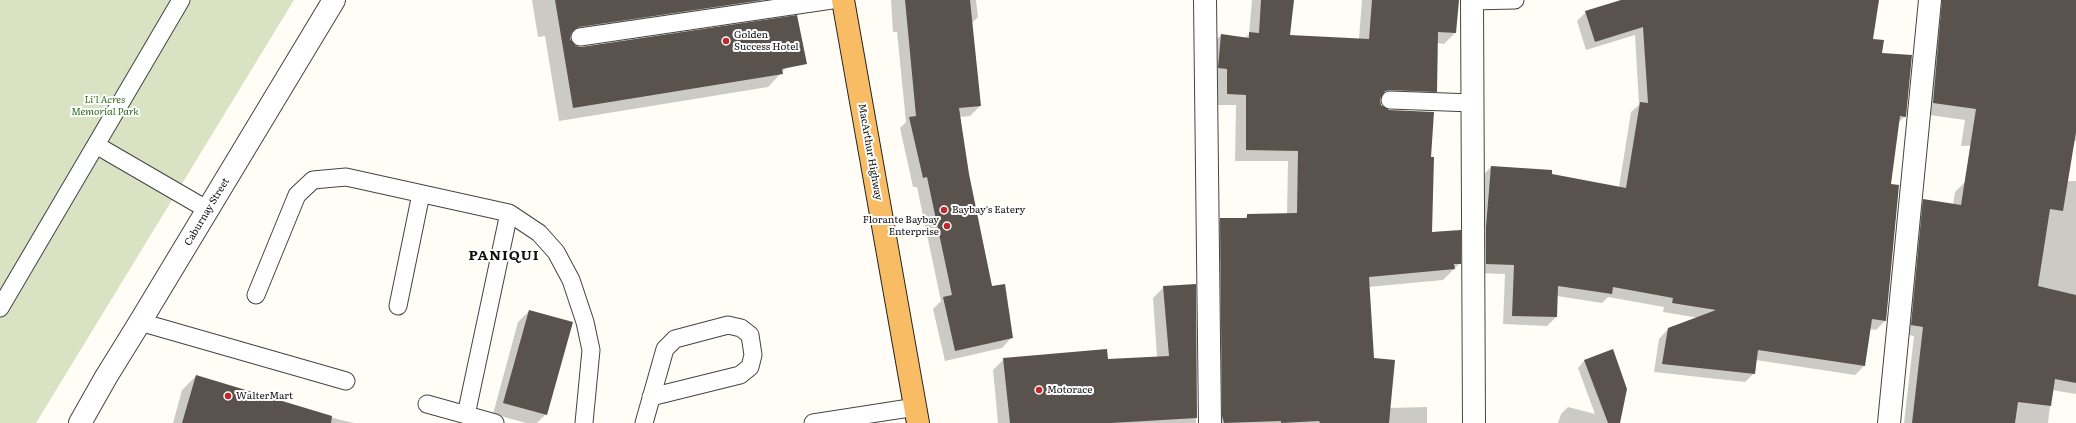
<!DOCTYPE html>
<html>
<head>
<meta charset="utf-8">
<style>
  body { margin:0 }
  canvas { display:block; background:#fffdf5 }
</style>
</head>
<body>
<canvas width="2076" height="423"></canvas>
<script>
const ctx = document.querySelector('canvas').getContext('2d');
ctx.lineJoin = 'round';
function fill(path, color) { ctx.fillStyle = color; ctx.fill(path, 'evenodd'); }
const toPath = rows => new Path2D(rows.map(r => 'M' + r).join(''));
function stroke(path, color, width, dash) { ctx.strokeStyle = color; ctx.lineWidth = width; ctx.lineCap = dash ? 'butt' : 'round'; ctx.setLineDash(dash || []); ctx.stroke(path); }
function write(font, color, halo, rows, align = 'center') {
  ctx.font = font + ' Literata,serif'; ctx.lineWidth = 4; ctx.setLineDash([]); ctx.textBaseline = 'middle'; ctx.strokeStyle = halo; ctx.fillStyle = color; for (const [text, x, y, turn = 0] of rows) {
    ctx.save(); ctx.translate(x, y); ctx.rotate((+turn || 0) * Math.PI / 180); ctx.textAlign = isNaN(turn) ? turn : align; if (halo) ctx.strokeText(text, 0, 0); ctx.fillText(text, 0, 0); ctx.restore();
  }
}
fill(toPath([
  [0,0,294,0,36,423,0,423]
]), '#d9e3c4');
fill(toPath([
  [532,0,773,0,762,11,570,39,572,44,581,48,786,68,768,87,559,121,545,36,538,37],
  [891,0,976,0,978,17,971,24,980,106,970,116,959,117,968,174,992,287,1012,337,1002,348,945,361,933,309,941,301,917,187,913,187,900,128,906,122,897,32,893,32],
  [1252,0,1293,0,1289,36,1359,39,1362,0,1458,0,1455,33,1444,44,1436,43,1436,91,1425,102,1379,100,1381,106,1430,158,1431,233,1460,263,1443,280,1368,287,1373,359,1389,408,1427,407,1427,423,1212,423,1210,229,1221,219,1244,219,1248,215,1287,214,1288,161,1235,161,1236,105,1217,105,1217,79,1208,79,1210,46,1221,35,1245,38,1249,34],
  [1624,0,1878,0,1872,40,1881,54,1905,116,1898,123,1890,185,1885,321,1876,330,1870,329,1864,366,1855,375,1756,360,1754,373,1745,382,1654,372,1659,339,1668,329,1699,318,1663,312,1664,307,1608,297,1602,303,1557,296,1556,317,1547,326,1503,324,1505,274,1477,273,1482,176,1491,167,1551,171,1551,175,1619,187,1631,112,1639,105,1635,35,1586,50,1577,21,1586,12],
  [1936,0,2076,0,2076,141,1961,146,1965,120,1922,114],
  [2076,181,2076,394,2052,390,2048,423,1904,423,1914,336,1902,334,1914,210,1924,200,1953,205,1955,192,1965,182],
  [1195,285,1196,423,998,423,993,370,1004,359,1107,360,1157,357,1153,298,1164,287],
  [529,311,546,414,537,423,526,423,493,414,518,322],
  [1585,360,1619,423,1558,423,1561,414,1568,407,1595,414,1578,368],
  [196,376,337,419,354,423,173,423,182,390]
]), '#0003');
fill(toPath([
  [555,0,763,0,579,27,571,33,570,39,576,46,581,47,797,15,807,64,782,69,783,74,573,108],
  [905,0,970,0,981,106,959,108,969,174,992,286,1005,284,1013,338,955,351,943,297,952,295,927,177,923,178,909,117,916,116],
  [1261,0,1294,0,1290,35,1369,39,1372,0,1459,0,1456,33,1438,32,1437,92,1390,90,1385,91,1380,99,1381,105,1389,110,1434,112,1431,157,1434,157,1432,232,1461,230,1461,264,1454,264,1455,269,1369,277,1374,358,1395,360,1389,423,1320,423,1319,421,1281,423,1281,421,1224,423,1222,416,1220,218,1247,218,1247,214,1297,213,1298,151,1246,150,1246,95,1227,94,1227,69,1218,68,1221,34,1249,38,1249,32,1259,33],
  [1621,0,1879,0,1873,39,1884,40,1882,53,1912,55,1906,117,1900,116,1891,184,1899,185,1886,321,1872,319,1865,366,1758,350,1755,374,1662,364,1668,328,1716,310,1672,303,1673,298,1613,287,1612,294,1558,286,1557,317,1512,316,1514,265,1486,264,1486,227,1491,166,1552,170,1552,174,1626,188,1640,102,1648,103,1643,27,1595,42,1585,11],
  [1942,0,2076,0,2076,132,2063,211,2050,209,2038,286,2076,295,2076,383,2055,379,2051,406,2018,402,2015,423,1912,423,1923,327,1911,325,1923,199,1961,205,1976,109,1933,103],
  [1196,284,1197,418,1111,423,1010,423,1003,358,1107,349,1108,359,1169,356,1163,286],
  [529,310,573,322,547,415,503,403],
  [1613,349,1627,389,1620,423,1608,423,1584,360],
  [196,375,332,416,331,423,182,423]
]), '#5a524d');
const service = toPath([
  [1472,1,1515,0],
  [580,37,832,0],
  [1390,100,1473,103],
  [96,145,208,210],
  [256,295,297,195,313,180,346,177,509,213,539,233,556,252,571,280,585,322,591,350,584,423],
  [398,306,421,194],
  [0,308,181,0],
  [140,322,346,381],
  [427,404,495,423],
  [466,415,509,213],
  [644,423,665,349,675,339,728,325,741,328,750,335,753,355,750,367,740,375,651,397],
  [813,423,916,407]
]);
const minor = toPath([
  [1205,0,1210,423],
  [1472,0,1474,423],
  [1889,423,1930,0]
]);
const tertiary = toPath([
  [80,423,106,377,140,322,334,0]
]);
const trunk = toPath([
  [843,0,918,423]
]);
stroke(service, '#444', 19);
stroke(minor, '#444', 24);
stroke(tertiary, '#444', 24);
stroke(trunk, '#222', 24);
stroke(service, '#fff', 17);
stroke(minor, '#fff', 22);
stroke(tertiary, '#fff', 22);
stroke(trunk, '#f7bc64', 22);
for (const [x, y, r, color] of [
  [726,41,4,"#c4262e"],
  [944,210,4,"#c4262e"],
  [947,226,4,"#c4262e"],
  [1039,390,4,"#c4262e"],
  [228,396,4,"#c4262e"]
]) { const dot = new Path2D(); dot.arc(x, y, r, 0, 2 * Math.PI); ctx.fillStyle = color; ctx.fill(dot); stroke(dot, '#fff', 1.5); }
write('10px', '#111', '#fff', [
  ["Golden",734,35],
  ["Success Hotel",734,47],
  ["Baybay's Eatery",952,210],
  ["Florante Baybay",939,220,"right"],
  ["Enterprise",939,232,"right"],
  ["Motorace",1047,390],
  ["WalterMart",236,396]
], 'left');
write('italic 10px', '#2f6b1f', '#fff', [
  ["Li'l Acres",105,100],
  ["Memorial Park",105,112]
]);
write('10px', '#111', '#fff', [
  ["MacArthur Highway",870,152,80],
  ["Caburnay Street",207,212,-59]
]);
ctx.letterSpacing = '1px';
write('bold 14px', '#111', '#fff', [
  ["PANIQUI",504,256]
]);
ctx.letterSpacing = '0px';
</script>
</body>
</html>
